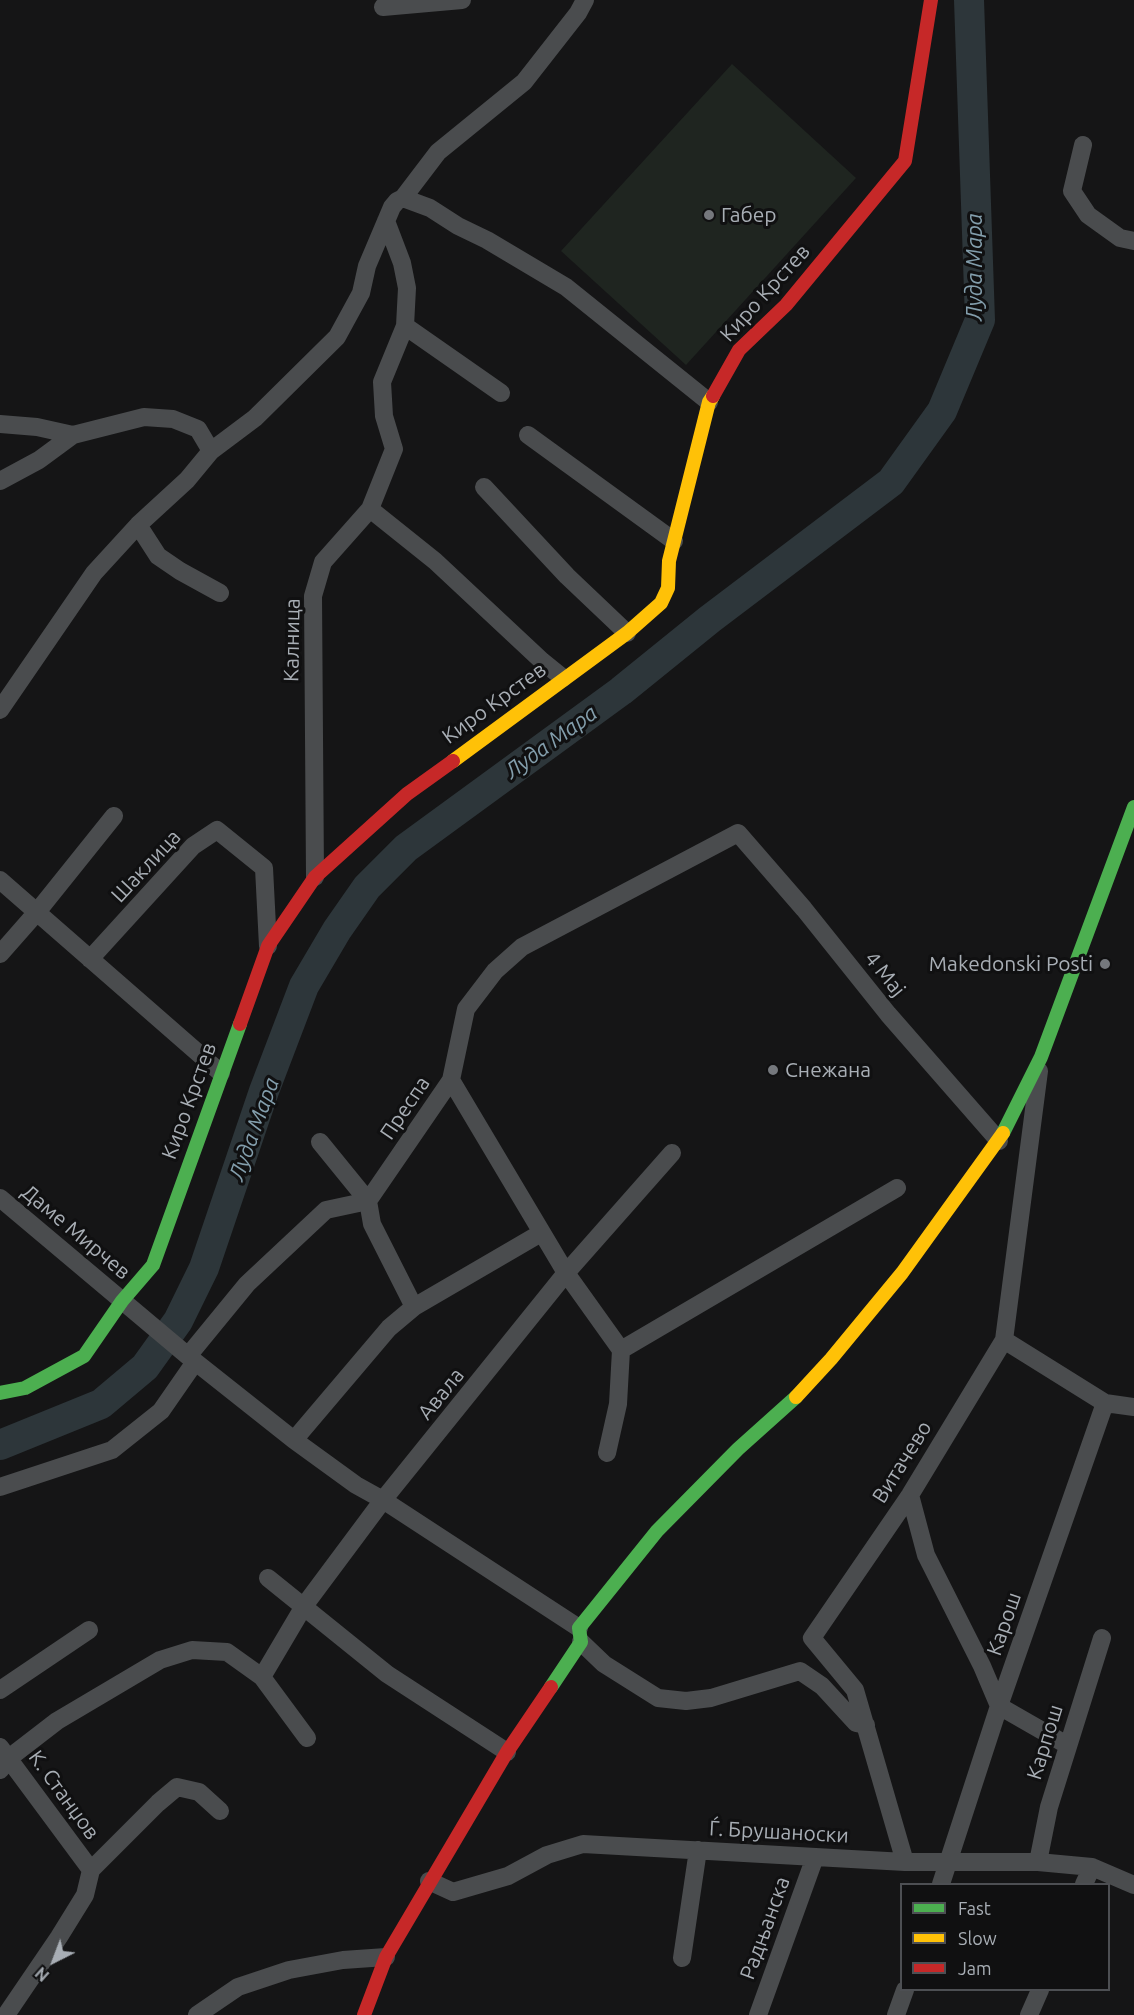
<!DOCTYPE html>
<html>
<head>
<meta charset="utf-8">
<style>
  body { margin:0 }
  #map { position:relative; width:1134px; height:2015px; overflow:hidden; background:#151516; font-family:Ubuntu,sans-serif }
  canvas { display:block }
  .legend { position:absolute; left:900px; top:1883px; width:210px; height:108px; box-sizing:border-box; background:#101011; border:2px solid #4d4f53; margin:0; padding:8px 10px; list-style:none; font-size:18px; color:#a8aeb5 }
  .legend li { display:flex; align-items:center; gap:12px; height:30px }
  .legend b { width:30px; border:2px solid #4d4f53 }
  .north { position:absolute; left:24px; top:1931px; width:60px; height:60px; -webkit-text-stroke:4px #101011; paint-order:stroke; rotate:222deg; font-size:16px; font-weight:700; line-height:24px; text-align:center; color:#a8aeb5 }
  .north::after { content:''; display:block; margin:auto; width:21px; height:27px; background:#a8aeb5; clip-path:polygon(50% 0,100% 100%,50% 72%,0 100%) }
</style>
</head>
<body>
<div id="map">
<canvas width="1134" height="2015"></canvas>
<ul class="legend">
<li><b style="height:8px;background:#4caf50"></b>Fast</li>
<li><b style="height:8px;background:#ffc107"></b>Slow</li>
<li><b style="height:8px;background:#c62828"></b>Jam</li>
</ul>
<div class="north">N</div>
</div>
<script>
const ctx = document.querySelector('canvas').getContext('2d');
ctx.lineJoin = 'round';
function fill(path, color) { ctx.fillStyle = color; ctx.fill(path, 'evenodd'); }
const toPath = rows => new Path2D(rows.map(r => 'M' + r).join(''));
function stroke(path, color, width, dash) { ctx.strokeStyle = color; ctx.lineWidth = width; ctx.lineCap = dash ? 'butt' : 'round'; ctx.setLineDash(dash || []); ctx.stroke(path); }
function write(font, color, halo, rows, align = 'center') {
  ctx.font = font + ' Ubuntu,sans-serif'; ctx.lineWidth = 6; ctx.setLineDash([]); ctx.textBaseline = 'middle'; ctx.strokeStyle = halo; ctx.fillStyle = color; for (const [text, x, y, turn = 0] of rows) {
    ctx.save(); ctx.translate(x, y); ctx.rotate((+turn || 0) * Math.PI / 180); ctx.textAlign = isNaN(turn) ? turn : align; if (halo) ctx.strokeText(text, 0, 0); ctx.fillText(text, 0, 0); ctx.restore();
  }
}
fill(toPath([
  [732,64,856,178,686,365,561,251]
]), '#1f2520');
stroke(toPath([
  [0,1445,101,1404,145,1367,178,1321,204,1268,264,1091,304,986,337,930,367,887,406,848,621,691,710,619,891,482,942,411,980,320,969,0]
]), '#2d363a', 30);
stroke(toPath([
  [383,7,462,0],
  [1083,145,1072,191,1088,215,1120,238,1134,241],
  [403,198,438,152,524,82,578,13,585,0],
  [405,326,501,393],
  [0,424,37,427,73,435,144,417,173,419,198,429,211,451],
  [528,435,674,541],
  [0,481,39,460,73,435],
  [484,487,567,576,627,633],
  [370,509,435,561,542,661,563,678],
  [138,525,158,556,180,571,220,593],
  [0,710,94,573,138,525,187,480,211,451,255,418,337,337,361,293,367,266,392,207,397,201,403,198,430,208,458,226,487,240,566,287,709,402],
  [315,877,313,596,323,562,370,509,394,449,384,416,382,382,405,326,407,288,402,263,386,221],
  [0,880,221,1073],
  [0,954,37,912,114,816],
  [90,959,193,846,217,830,264,868,268,946],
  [451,1080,566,1273,621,1350,618,1404,607,1453],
  [320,1142,368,1201,372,1224,414,1307],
  [0,1198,188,1356,294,1440,356,1485,383,1500,579,1628],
  [1004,1340,1105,1403,1134,1407],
  [621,1350,897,1188],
  [188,1356,247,1284,326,1210,368,1201,451,1080,466,1009,495,971,522,947,738,833,804,909,888,1014,999,1141],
  [294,1440,389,1328,414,1307,541,1233],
  [0,1487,112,1450,161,1411,195,1362],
  [910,1495,926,1555,982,1666,999,1706,1067,1745],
  [268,1578,387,1674,507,1752],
  [581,1642,604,1664,658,1698,686,1701,711,1698,800,1671,822,1686,856,1723,866,1725],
  [262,1677,304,1606,383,1500,566,1273,672,1153],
  [0,1690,89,1630],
  [0,1747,91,1870],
  [0,1770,9,1758,57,1721,160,1660,192,1650,227,1652,262,1677,307,1738],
  [905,1862,855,1690,812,1638,910,1495,1004,1340,1039,1071],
  [1038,1862,1049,1807,1102,1638],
  [429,1881,453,1892,508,1876,547,1855,583,1844,905,1862,1038,1862,1092,1867,1134,1885],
  [941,1884,999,1706,1105,1403],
  [1084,1884,1092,1867],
  [682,1958,698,1850],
  [6,2015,59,1937,85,1895,91,1870,158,1803,177,1787,199,1792,220,1811],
  [197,2015,238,1987,289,1970,343,1960,386,1957],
  [758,2015,815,1857],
  [896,2015,905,1990],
  [1029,2015,1040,1990]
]), '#4a4c4e', 18);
stroke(toPath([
  [1003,1133,1041,1057,1134,807],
  [0,1393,25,1388,84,1356,122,1301,153,1265,240,1024],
  [551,1687,581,1642,579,1628,657,1531,738,1449,796,1397]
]), '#4caf50', 14);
stroke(toPath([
  [453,761,627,633,661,603,668,588,669,561,709,402,713,396],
  [796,1397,831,1359,902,1273,1003,1133]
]), '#ffc107', 14);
stroke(toPath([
  [713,396,739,350,786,305,905,161,931,0],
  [240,1024,268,946,315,877,407,794,453,761],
  [364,2015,386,1957,507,1752,551,1687]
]), '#c62828', 14);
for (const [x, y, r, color] of [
  [709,215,6,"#75787d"],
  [1105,964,6,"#75787d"],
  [773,1070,6,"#75787d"]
]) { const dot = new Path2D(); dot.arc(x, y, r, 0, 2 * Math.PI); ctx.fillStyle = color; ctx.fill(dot); stroke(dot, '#101011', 2); }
write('21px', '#a8aeb5', '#101011', [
  ["Габер",721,215],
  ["Makedonski Posti",1093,964,"right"],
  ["Снежана",785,1070]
], 'left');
write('21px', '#a8aeb5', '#101011', [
  ["Киро Крстев",765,293,-48],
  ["Калница",292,640,-89],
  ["Киро Крстев",494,703,-36],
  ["Шаклица",146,866,-47],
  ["4 Мај",885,974,51],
  ["Киро Крстев",189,1101,-70],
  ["Преспа",405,1108,-56],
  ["Даме Мирчев",76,1232,40],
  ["Авала",441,1394,-51],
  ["Витачево",902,1462,-58],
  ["Карош",1004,1624,-71],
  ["Карпош",1045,1742,-73],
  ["К. Станџов",64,1795,54],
  ["Ѓ. Брушаноски",779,1832,3],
  ["Радњанска",765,1928,-70]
]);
write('italic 22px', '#839eac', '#101011', [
  ["Луда Мара",975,267,-90],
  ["Луда Мара",551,742,-36],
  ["Луда Мара",254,1129,-70]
]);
</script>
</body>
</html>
